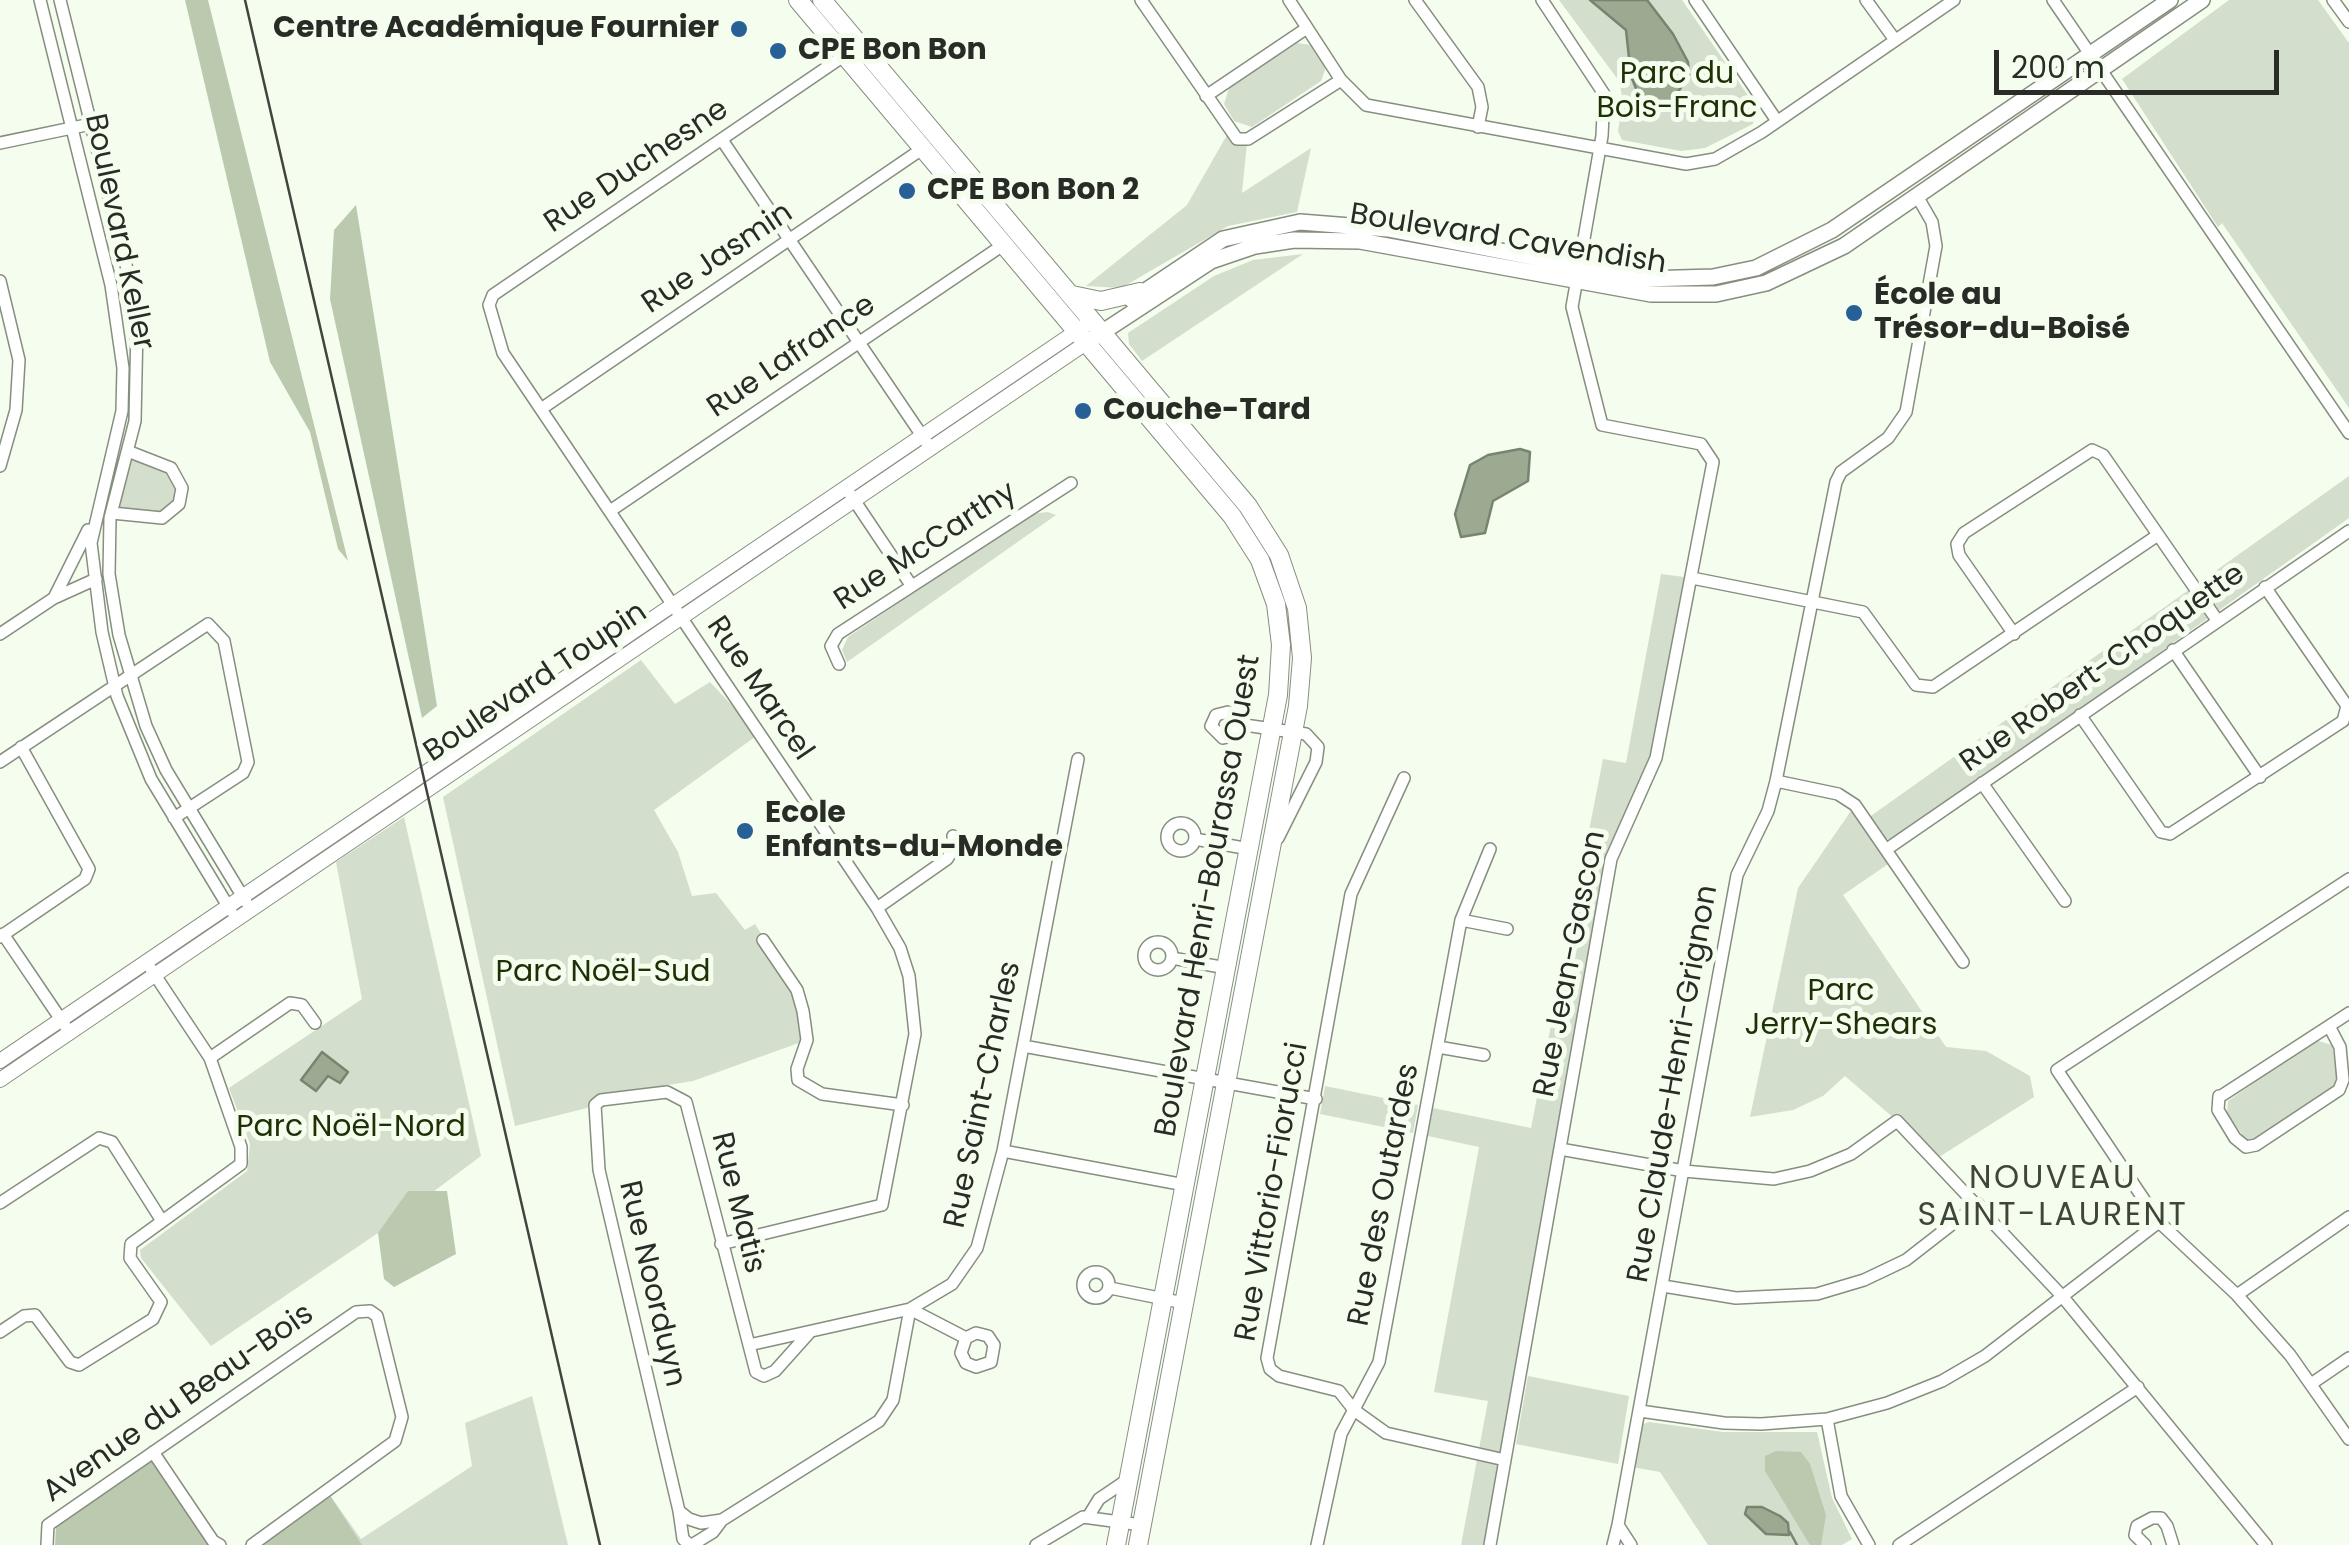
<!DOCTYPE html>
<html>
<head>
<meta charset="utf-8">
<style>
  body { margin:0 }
  #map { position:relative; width:2349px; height:1545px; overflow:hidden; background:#f4fdee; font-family:Poppins,sans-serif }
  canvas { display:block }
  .scale { position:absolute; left:1994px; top:50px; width:285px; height:45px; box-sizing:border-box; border:5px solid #292c26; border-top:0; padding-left:12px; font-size:30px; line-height:35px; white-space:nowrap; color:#292c26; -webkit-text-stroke:8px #f4fdee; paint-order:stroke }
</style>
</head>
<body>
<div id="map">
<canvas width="2349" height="1545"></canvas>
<div class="scale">200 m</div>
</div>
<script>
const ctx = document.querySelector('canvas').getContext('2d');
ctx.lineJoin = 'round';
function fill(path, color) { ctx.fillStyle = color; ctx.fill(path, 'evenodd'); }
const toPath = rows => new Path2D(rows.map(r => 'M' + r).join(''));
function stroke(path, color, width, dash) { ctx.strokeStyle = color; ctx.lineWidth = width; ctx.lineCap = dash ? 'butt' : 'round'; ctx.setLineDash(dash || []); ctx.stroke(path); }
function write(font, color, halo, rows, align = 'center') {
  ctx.font = font + ' Poppins,sans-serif'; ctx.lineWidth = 10; ctx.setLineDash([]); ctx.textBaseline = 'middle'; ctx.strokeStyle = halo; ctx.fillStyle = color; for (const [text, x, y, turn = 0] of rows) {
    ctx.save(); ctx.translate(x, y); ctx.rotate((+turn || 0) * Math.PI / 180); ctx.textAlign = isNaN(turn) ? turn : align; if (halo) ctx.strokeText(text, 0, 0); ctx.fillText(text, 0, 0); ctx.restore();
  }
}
fill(toPath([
  [1559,0,1682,0,1756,107,1753,124,1705,148,1681,151,1622,140,1618,131,1623,101,1619,81],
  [2229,0,2318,0,2349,43,2349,408,2222,223,2218,227,2122,79],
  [1297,43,1311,45,1326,67,1321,81,1252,127,1234,121,1224,104,1229,88],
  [1227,135,1247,143,1242,193,1311,148,1297,212,1228,226,1121,288,1086,286,1187,205],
  [1303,254,1142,361,1129,344,1128,333,1214,276,1253,260],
  [133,458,168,470,177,489,174,504,160,515,116,510],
  [2349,476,2349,518,1897,839,1884,839,1868,818],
  [1048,512,1056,515,847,662,842,650,848,637,1031,514],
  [1661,574,1692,578,1656,758,1621,830,1490,1545,1461,1545,1488,1401,1434,1392,1479,1147,1428,1136,1433,1108,1531,1128,1603,759,1626,763],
  [661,618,666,624,431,784,429,775],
  [641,660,675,704,710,682,759,734,654,810,678,852,692,896,716,893,745,930,755,924,795,988,807,1040,693,1081,598,1096,587,1108,515,1126,443,797],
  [1855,805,1894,860,1843,895,1946,1047,1986,1051,2030,1076,2034,1097,1939,1157,1845,1076,1823,1096,1793,1110,1750,1117,1798,888],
  [404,817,481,1156,378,1233,211,1346,141,1258,140,1250,247,1171,250,1144,229,1088,362,999,336,862],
  [2315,1040,2332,1045,2338,1077,2334,1087,2257,1139,2246,1140,2227,1113,2228,1101],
  [1325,1086,1418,1105,1413,1133,1320,1114],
  [1528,1376,1629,1396,1618,1464,1516,1444],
  [532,1396,568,1545,260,1545,329,1494,361,1539,472,1466,465,1423],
  [1649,1422,1723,1432,1817,1432,1832,1498,1852,1539,1842,1545,1708,1545,1660,1472,1632,1467,1641,1425]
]), '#d4decc');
fill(toPath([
  [185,0,208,0,348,561,338,549,310,432,270,362],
  [356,205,437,706,422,718,330,299,334,230],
  [408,1191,447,1191,456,1254,394,1287,384,1279,378,1233],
  [1776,1451,1801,1452,1810,1464,1826,1515,1821,1545,1810,1545,1765,1471,1765,1456],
  [152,1458,210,1545,55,1545,56,1526],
  [329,1494,362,1545,260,1545]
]), '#bbcaaf');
const water = toPath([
  [1590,0,1647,0,1673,34,1688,62,1689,75,1669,106,1659,109,1639,96,1631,76,1626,30,1590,0],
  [1520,449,1530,452,1528,481,1493,501,1485,533,1461,537,1455,514,1470,465,1488,455,1520,449],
  [322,1052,348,1072,340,1083,328,1076,316,1091,301,1080,322,1052],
  [1747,1507,1762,1507,1780,1516,1788,1523,1789,1535,1766,1534,1745,1514,1747,1507]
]);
fill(water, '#9baa90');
stroke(water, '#798470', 2.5);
stroke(toPath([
  [1790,1532,1797,1545]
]), '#798470', 2.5);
const minor = toPath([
  [40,0,111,285,123,368,122,411,91,543,102,632,117,696,151,779,231,911],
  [60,0,129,277,137,326,135,421,110,518,109,574,119,635,146,726,166,770,246,902],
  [1141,0,1237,139,1248,139,1341,80],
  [1289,0,1341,80,1366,105,1686,164,1715,159,1762,132,1954,0],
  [1415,0,1478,87,1482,107,1478,127],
  [1695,0,1777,121],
  [1866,0,1895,40],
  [2053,0,2349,433],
  [2333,0,2349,22],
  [1206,96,1307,28],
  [722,140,931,449],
  [0,143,91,124],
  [0,281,19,360,16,410,0,466],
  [541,409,922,149],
  [846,488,911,585],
  [610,511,1003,245],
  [112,513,162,518,179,504,182,488,171,468,130,452],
  [1692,578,1863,612,1916,685,1933,687,2158,535],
  [54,598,88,530],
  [0,634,54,598,96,579],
  [2014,634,1959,555,1957,544,1964,533,2092,450,2103,455,2217,620],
  [2173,650,2260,777],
  [839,664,831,646,838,634,1071,483],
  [2080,715,2161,832,2170,834,2343,721,2347,706,2265,587],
  [1238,724,1232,736,1223,738,1211,726,1216,715,1228,712,1238,724,1306,734,1318,747,1316,762,1278,838],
  [0,762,208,624,224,641,248,762,243,773,174,818],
  [1404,778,1351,894,1267,1358,1270,1369,1279,1376,1339,1391,1354,1410,1386,1433,1505,1460],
  [1776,781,1838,794,1855,805,1963,962],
  [1982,783,2065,901],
  '1167 837a14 14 0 1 1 28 0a14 14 0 1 1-28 0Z',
  [1195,839,1249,849],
  [1887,849,2349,531],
  [2349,879,2057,1070,2159,1222,2237,1295,2290,1355,2349,1439],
  [877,908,947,859,954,848,953,836],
  [1461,920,1507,929],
  [3,934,70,1033],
  [0,937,85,879,89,869,21,747],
  [763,940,797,990,803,1011,807,1040,797,1069,798,1080,822,1094,903,1105],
  '1144 956a14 14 0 1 1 28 0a14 14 0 1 1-28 0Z',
  [1172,958,1226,968],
  [2329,1026,2340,1047,2343,1080,2339,1090,2256,1145,2246,1147,2235,1138,2218,1110,2219,1096,2221,1096,2329,1026,2349,1013],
  [1023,1046,1316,1099],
  [1438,1047,1484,1055],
  [210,1058,290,1003,302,1005,315,1023],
  [1560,1149,1684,1171,1774,1179,1810,1171,1851,1154,1897,1121,2062,1296,2266,1545],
  [1003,1151,1185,1185],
  [0,1203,99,1138,112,1142,162,1221],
  [721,1244,882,1205,915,1034,909,976,900,948,877,908,503,353,489,305,493,295,848,53],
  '1083 1285a13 13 0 1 1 26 0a13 13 0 1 1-26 0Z',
  [1663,1286,1736,1298,1817,1294,1864,1280,1906,1260,1978,1204],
  [1110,1288,1184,1303],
  [2237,1295,2349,1217],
  [0,1332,24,1316,35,1315,70,1362,79,1365,153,1319,161,1302,130,1258,131,1244,241,1164,241,1147,210,1058,151,969],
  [809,1333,775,1371,764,1376,756,1372,686,1102,667,1092,601,1100,595,1105,599,1170,679,1511,689,1519,701,1523,722,1520,879,1421,893,1400,910,1309,966,1338,976,1333,988,1336,994,1345,991,1362,976,1367,966,1363,961,1353,966,1338],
  [749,1345,910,1309,952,1284,977,1248,1003,1151,1078,759],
  [2311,1384,2349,1358],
  [1640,1411,1724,1423,1761,1424,1827,1419,1887,1403,1942,1381,1985,1356,2159,1222],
  [1827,1419,1841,1496,1869,1545],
  [153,1452,213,1541,220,1545],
  [679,1511,683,1539,690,1545],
  [1088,1517,1099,1499,1127,1480],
  [47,1545,48,1525,356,1312,370,1311,377,1316,402,1417,395,1441,252,1545],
  [692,1545,713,1532,722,1520],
  [1036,1545,1083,1517,1142,1525],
  [1317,1545,1341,1434,1379,1362,1461,920,1490,849],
  [1490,1545,1611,859,1656,758,1713,462,1701,444,1602,425,1572,307,1602,136,1604,94,1542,0],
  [1613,1545,1618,1525],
  [1631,1545,1618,1525,1737,875,1768,811,1776,781,1836,482,1841,472,1888,438,1906,412,1936,246,1932,222,1917,196],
  [1899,1545,2138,1387],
  [2145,1545,2135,1535,2137,1526,2152,1518,2161,1518,2167,1526,2173,1545]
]);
const tertiary = toPath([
  [0,1061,1093,320],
  [0,1080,1086,343]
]);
const secondary = toPath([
  [1132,300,1223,239,1300,222,1388,229,1645,279,1713,277,1756,268,1832,230,2170,0],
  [1086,343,1211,261,1255,246,1294,240,1360,241,1651,294,1716,294,1766,283,1844,246,2202,0]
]);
const primary = toPath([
  [798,0,1232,516,1260,560,1276,604,1281,645,1278,695,1116,1545],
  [822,0,1248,506,1279,555,1297,608,1302,658,1298,706,1138,1545],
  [1072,295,1101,301,1140,292]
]);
stroke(minor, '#868e80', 14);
stroke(tertiary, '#868e80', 16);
stroke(secondary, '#868e80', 18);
stroke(primary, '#868e80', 20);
stroke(minor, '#fff', 11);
stroke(tertiary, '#fff', 14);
stroke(secondary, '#fff', 15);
stroke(primary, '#fff', 18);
stroke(toPath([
  [245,0,600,1545]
]), '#41453e', 2.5);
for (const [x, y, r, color] of [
  [739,29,10,"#275f97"],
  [778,51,10,"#275f97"],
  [907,191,10,"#275f97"],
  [1854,313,10,"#275f97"],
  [1083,411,10,"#275f97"],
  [745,831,10,"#275f97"]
]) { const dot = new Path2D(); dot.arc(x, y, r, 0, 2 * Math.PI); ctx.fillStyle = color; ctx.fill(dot); stroke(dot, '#f4fdee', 4); }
write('bold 30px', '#292c26', '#f4fdee', [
  ["Centre Académique Fournier",719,29,"right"],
  ["CPE Bon Bon",798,51],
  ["CPE Bon Bon 2",927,191],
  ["École au",1874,296],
  ["Trésor-du-Boisé",1874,330],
  ["Couche-Tard",1103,411],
  ["Ecole",765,814],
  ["Enfants-du-Monde",765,848]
], 'left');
write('30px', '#1e3106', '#f4fdee', [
  ["Parc du",1677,75],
  ["Bois-Franc",1677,109],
  ["Parc Noël-Sud",603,973],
  ["Parc",1841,992],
  ["Jerry-Shears",1841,1026],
  ["Parc Noël-Nord",351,1128]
]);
write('30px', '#292c26', '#f4fdee', [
  ["Rue Duchesne",637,167,-34],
  ["Boulevard Keller",118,232,78],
  ["Boulevard Cavendish",1508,240,9],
  ["Rue Jasmin",718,259,-34],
  ["Rue Lafrance",792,357,-34],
  ["Rue McCarthy",926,547,-33],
  ["Rue Robert-Choquette",2103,669,-35],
  ["Boulevard Toupin",536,683,-34],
  ["Rue Marcel",759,689,56],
  ["Boulevard Henri-Bourassa Ouest",1209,896,-80],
  ["Rue Jean-Gascon",1571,964,-79],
  ["Rue Claude-Henri-Grignon",1674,1084,-80],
  ["Rue Saint-Charles",984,1095,-78],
  ["Rue Vittorio-Fiorucci",1273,1192,-80],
  ["Rue des Outardes",1385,1195,-79],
  ["Rue Matis",737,1203,76],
  ["Rue Noorduyn",651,1284,77],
  ["Avenue du Beau-Bois",179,1404,-35]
]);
ctx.letterSpacing = '2.5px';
write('32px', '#3f4639', '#f4fdee', [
  ["NOUVEAU",2053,1180],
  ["SAINT-LAURENT",2053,1217]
]);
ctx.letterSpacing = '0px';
</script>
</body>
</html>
